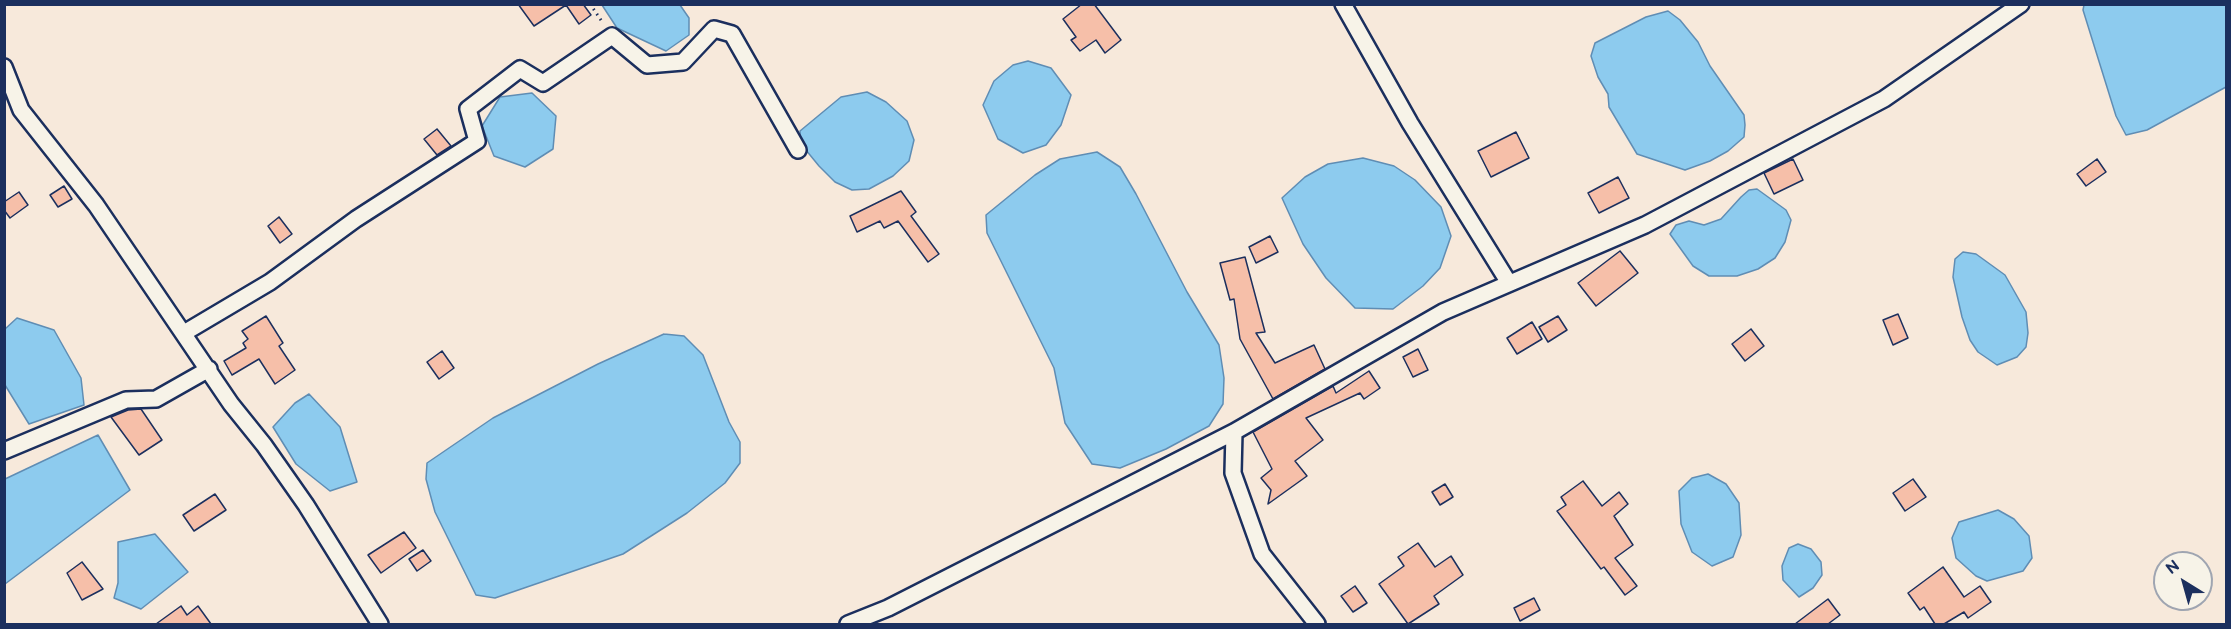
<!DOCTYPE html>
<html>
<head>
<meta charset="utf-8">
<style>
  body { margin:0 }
  #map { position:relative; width:2231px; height:629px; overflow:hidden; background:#f7e9db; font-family:"Balsamiq Sans",sans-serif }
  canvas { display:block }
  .frame { position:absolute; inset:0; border:6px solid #1b2f5e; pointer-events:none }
  .north { position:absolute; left:2153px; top:551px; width:60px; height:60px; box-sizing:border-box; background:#f7f3e8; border:2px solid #9fa5b1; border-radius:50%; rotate:323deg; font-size:16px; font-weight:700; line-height:24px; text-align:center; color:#1b2f5e }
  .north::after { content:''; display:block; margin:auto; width:21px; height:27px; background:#1b2f5e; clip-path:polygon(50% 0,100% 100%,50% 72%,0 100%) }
</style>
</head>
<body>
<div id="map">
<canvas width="2231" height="629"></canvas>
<div class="frame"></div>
<div class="north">N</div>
</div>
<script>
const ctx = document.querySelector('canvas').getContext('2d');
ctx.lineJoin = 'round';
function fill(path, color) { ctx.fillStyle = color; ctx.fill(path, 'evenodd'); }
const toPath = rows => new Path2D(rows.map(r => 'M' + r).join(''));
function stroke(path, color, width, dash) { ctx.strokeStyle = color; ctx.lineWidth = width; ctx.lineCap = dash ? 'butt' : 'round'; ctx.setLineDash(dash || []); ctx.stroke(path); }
const water = toPath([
  [602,5,680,5,689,18,689,35,666,51,617,28,602,5],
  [2084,5,2226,5,2226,87,2147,130,2126,135,2116,116,2083,10,2084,5],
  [1668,11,1680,20,1698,42,1710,66,1744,115,1745,125,1744,137,1728,151,1710,161,1685,170,1637,154,1609,107,1608,94,1598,77,1591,56,1595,43,1646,17,1668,11],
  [1028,61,1051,68,1071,95,1061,125,1046,145,1023,153,998,139,983,105,994,81,1013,65,1028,61],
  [867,92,886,102,907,121,914,140,909,161,893,176,869,189,852,190,835,182,819,166,801,144,800,131,841,97,867,92],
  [532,93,556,116,553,149,525,167,494,156,482,126,500,97,532,93],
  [1097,152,1120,167,1136,194,1187,292,1219,345,1224,378,1223,404,1209,426,1166,449,1120,468,1092,464,1065,423,1054,368,987,233,986,215,1035,175,1060,159,1097,152],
  [1363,158,1394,166,1415,180,1441,207,1451,236,1440,268,1423,286,1393,309,1355,308,1326,278,1303,244,1282,198,1305,177,1328,164,1363,158],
  [1757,189,1786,210,1791,220,1785,242,1775,258,1758,269,1737,276,1709,276,1693,266,1670,234,1676,225,1689,221,1704,225,1721,219,1741,197,1749,190,1757,189],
  [1963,252,1976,254,2005,275,2026,312,2028,333,2026,347,2017,357,1997,365,1978,352,1970,340,1962,317,1953,277,1955,259,1963,252],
  [17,318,54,330,81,378,84,405,29,424,5,385,5,329,17,318],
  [664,334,684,336,703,355,729,422,740,442,740,463,725,483,687,513,623,554,495,598,476,595,435,512,426,479,427,463,493,418,598,364,664,334],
  [309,394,340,427,357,482,330,491,296,464,273,427,295,403,309,394],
  [98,435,130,490,5,584,5,479,98,435],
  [1708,474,1726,484,1739,503,1741,535,1733,557,1712,566,1692,552,1681,524,1679,491,1692,478,1708,474],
  [1998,510,2014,519,2029,536,2032,558,2023,571,1987,581,1976,576,1956,558,1952,538,1959,522,1998,510],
  [155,534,188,572,141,609,114,598,118,583,118,542,155,534],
  [1798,544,1811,549,1821,562,1822,575,1813,588,1799,597,1783,580,1782,566,1789,548,1798,544]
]);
fill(water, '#8dcbee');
stroke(water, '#5f8db4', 1.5);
const building = toPath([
  [518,4,583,4,591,15,579,24,566,5,534,26,518,4],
  [1082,4,1094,4,1121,40,1105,53,1096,40,1080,51,1071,40,1076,37,1063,19,1082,4],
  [437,129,451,146,437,155,424,139,437,129],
  [1516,132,1529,158,1491,177,1478,151,1516,132],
  [1793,159,1803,180,1774,194,1764,173,1793,159],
  [2097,159,2106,172,2086,186,2077,174,2097,159],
  [1618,177,1629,198,1599,213,1588,193,1618,177],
  [64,186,72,199,58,207,50,195,64,186],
  [901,191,916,212,911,216,939,254,928,262,898,221,884,228,880,221,857,232,850,216,901,191],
  [19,192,28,205,10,218,4,210,4,202,19,192],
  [279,217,292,234,280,243,268,226,279,217],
  [1270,236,1278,252,1256,263,1249,247,1270,236],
  [1620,251,1638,273,1596,306,1578,283,1620,251],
  [1245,257,1265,332,1256,333,1275,363,1314,345,1325,369,1273,399,1240,339,1234,299,1230,300,1220,263,1245,257],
  [1898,314,1908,338,1893,345,1883,320,1898,314],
  [266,316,283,343,279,346,295,370,275,384,259,359,232,375,224,361,246,348,243,343,248,339,242,331,266,316],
  [1558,316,1567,330,1548,342,1539,327,1558,316],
  [1532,322,1542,339,1517,354,1507,338,1532,322],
  [1751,329,1764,346,1745,361,1732,344,1751,329],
  [1418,349,1428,370,1413,377,1403,357,1418,349],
  [442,351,454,368,439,379,427,362,442,351],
  [1369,371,1380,388,1364,399,1360,393,1306,418,1323,440,1295,461,1307,476,1268,504,1271,490,1261,478,1272,469,1253,432,1333,386,1336,393,1369,371],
  [141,409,162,440,139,455,111,417,128,410,141,409],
  [1913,479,1926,497,1905,511,1893,493,1913,479],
  [1583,481,1602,506,1619,492,1628,504,1614,516,1633,545,1615,558,1637,586,1625,595,1604,567,1601,569,1557,511,1566,505,1561,497,1583,481],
  [1445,484,1453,497,1440,505,1432,492,1445,484],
  [215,494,226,510,194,531,183,515,215,494],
  [404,532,416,548,381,573,368,555,404,532],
  [1418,543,1435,567,1451,556,1463,575,1434,596,1439,604,1408,624,1379,584,1404,566,1398,557,1418,543],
  [423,550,431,561,417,571,409,559,423,550],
  [82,562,103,589,82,600,67,573,82,562],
  [1943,567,1964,597,1980,586,1991,602,1968,618,1964,612,1944,624,1935,624,1924,607,1920,610,1908,593,1943,567],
  [1355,586,1367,603,1353,612,1341,596,1355,586],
  [1534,598,1540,610,1520,621,1514,608,1534,598],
  [1828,599,1840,615,1828,624,1795,624,1828,599],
  [181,606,187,615,198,606,211,624,156,624,181,606]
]);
fill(building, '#f6bfa9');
stroke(building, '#1b2f5e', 1.5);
const minor = toPath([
  [1343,4,1410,123,1509,283],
  [4,67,21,110,96,205,231,404,264,445,306,505,380,624],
  [184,333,270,282,356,219,477,141,468,109,520,69,543,83,612,36,647,65,683,62,714,29,732,34,798,150],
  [1234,432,1233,473,1262,554,1317,624],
  [4,451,126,400,156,399,209,369],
  [848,624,888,608,1234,432,1443,312,1645,225,1884,99,2021,4]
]);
stroke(minor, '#1b2f5e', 20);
stroke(toPath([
  [590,4,603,23]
]), '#1b2f5e', 3, [1.5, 4.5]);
stroke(minor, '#f7f3e8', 15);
</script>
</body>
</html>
